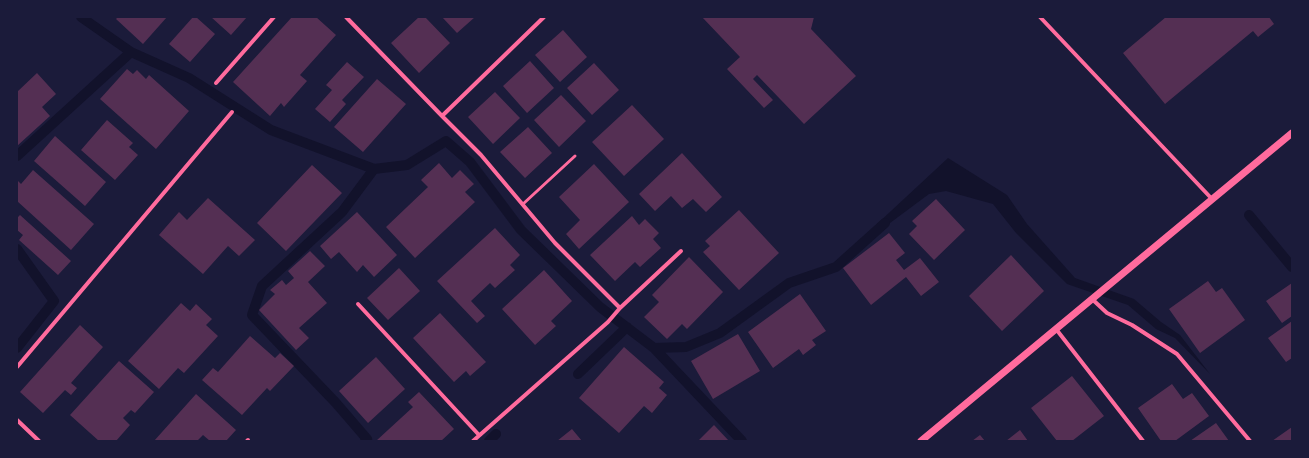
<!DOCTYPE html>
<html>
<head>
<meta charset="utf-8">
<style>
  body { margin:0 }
  #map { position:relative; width:1309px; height:458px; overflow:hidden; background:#1b1b3a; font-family:Raleway,sans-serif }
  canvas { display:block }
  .frame { position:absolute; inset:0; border:18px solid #1b1b3a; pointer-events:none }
</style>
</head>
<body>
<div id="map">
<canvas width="1309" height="458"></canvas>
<div class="frame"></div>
</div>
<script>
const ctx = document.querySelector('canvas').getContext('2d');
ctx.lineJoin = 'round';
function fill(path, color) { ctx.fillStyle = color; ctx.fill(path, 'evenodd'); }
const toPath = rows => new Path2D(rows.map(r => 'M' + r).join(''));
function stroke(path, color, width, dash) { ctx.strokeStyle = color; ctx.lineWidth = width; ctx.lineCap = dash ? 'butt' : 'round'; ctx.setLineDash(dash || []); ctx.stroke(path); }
fill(toPath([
  [948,158,1007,195,1027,224,1075,278,1134,299,1161,322,1180,335,1210,374,1175,338,1156,329,1128,305,1067,284,1016,233,993,204,946,191,929,194,886,226,875,231,877,224]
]), '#12122b');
stroke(toPath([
  [81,17,131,52,189,78,271,130,374,169,407,165,446,141,470,162,521,230,600,307,654,348,742,441],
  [17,156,131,52],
  [1249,215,1292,267],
  [17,249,54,301,17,348],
  [654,348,686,347,720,333,789,283,836,267,885,223],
  [578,374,627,327],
  [365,441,367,439,336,403,252,315,262,286,342,212,374,169],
  [489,441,496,434]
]), '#12122b', 10);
fill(toPath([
  [118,17,167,17,143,44,116,19],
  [193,17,196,17,215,34,190,62,169,44],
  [211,17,247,17,231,35],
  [292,17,316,17,336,35,300,75,307,81,284,107,281,103,270,116,233,82],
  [419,17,425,17,450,43,419,73,391,43],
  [442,17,475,17,457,33],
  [702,17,814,17,811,29,856,76,804,124,757,75,753,79,773,100,764,108,727,69,740,57],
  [1166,17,1269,17,1274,24,1258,37,1253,31,1165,104,1123,53],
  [563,30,587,57,560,82,535,55],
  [530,61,554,88,527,113,503,86],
  [347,62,364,77,342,100,346,104,330,122,315,109,332,90,326,85],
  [594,63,619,90,592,115,567,88],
  [127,69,133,74,137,70,146,79,149,75,189,111,156,149,100,99],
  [37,73,56,94,42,107,50,116,17,146,17,92],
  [377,79,406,104,363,152,334,127],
  [495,92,520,118,493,144,468,117],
  [561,95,586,121,559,147,534,120],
  [632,105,664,139,624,176,592,142],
  [107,120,133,143,129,147,138,155,115,180,81,150],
  [528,127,552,153,525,178,500,152],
  [55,136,106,182,85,206,34,161],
  [682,153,722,197,706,212,693,199,682,208,671,196,655,211,639,194],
  [439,163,452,178,460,170,474,184,465,192,475,202,415,258,386,227,428,187,421,180],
  [594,164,629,202,579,249,566,234,580,220,559,197],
  [312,165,342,193,286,251,257,223],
  [33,170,94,224,71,250,17,201,17,180,21,184],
  [208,198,255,240,239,256,228,246,203,274,159,235,179,212,187,220],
  [936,199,965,230,934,260,909,234,917,226,912,221],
  [739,210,779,253,739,290,703,252,710,246,705,241],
  [357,212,397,255,374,277,363,265,357,272,339,252,331,259,320,246],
  [20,215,71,261,58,275,19,240,23,235,17,230,17,218],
  [632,216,639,225,645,219,659,233,653,239,661,248,640,267,635,262,615,281,590,255],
  [495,228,520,255,510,265,515,270,495,288,490,283,471,301,485,316,477,323,437,281],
  [889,233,905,253,896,260,904,270,920,258,939,282,921,296,906,277,871,305,843,268],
  [310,251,325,266,308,282,327,303,299,328,309,338,296,350,259,310,275,294,270,290,282,280,286,285,294,278,288,271],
  [1011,255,1044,291,1002,331,969,296],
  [689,257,723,292,687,329,682,324,667,339,644,317,659,302,652,295],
  [399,268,420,291,388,320,367,298],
  [544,270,572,301,551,321,556,326,535,345,502,309],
  [1208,281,1216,292,1222,288,1245,320,1200,353,1169,309],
  [1292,283,1292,316,1282,323,1266,301],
  [800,294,826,331,812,340,816,345,803,355,799,349,773,368,748,332],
  [181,303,190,311,196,304,212,319,206,325,218,336,184,373,178,368,159,389,128,361],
  [440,313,486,362,470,376,466,371,454,382,413,338],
  [1292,321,1292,358,1286,362,1268,338],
  [80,325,103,347,71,383,77,388,71,395,65,390,43,413,20,392],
  [738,334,760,371,713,399,691,361],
  [250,336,275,358,280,353,294,366,270,391,267,388,242,415,202,380,213,368,218,372],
  [624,347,664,382,659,388,667,395,652,413,644,406,619,433,579,398],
  [376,357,405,389,368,423,339,391],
  [119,361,154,392,135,413,131,410,123,418,130,425,116,441,99,441,70,415],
  [1072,376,1104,416,1072,441,1057,441,1031,408],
  [1172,384,1183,399,1192,393,1209,416,1175,441,1161,441,1138,408],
  [419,392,454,429,441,441,376,441,413,407,408,402],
  [196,394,236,430,226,441,210,441,203,435,197,441,154,441],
  [1216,423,1229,441,1190,441],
  [714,425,729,441,698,441],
  [1292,427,1292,441,1272,441],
  [572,429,582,441,557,441],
  [1020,430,1028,441,1006,441],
  [980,435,985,441,972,441]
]), '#542f53');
stroke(toPath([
  [523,204,575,156]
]), '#ff6b9d', 3);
stroke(toPath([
  [346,17,442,116],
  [544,17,442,116,481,155,555,243,620,308],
  [1040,17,1212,199],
  [216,83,274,17],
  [1092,299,1107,313,1132,325,1177,354,1250,441],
  [358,304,479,435],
  [1056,329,1143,441],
  [17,367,232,112],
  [17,420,39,441],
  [247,441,248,440],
  [473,441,608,322,620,308,681,251]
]), '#ff6b9d', 4);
stroke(toPath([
  [921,441,1292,133]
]), '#ff6b9d', 7);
</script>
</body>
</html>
